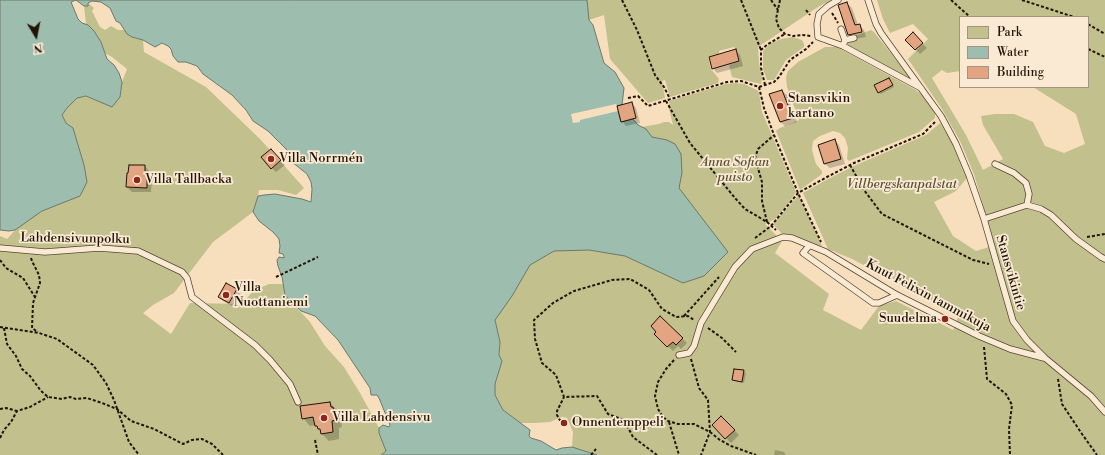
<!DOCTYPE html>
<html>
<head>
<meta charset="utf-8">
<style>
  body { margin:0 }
  #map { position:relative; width:1105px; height:455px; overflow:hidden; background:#f7dfbd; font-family:"Libre Bodoni",serif }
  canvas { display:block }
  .legend { position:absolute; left:959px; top:16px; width:130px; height:72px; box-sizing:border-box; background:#faead4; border:1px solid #a39481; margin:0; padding:5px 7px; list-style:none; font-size:12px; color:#211405 }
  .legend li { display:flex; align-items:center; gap:8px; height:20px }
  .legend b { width:20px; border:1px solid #a39481 }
  .north { position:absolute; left:16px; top:16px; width:40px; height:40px; -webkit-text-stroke:3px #faead4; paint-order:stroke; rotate:170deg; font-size:11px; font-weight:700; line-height:16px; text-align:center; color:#211405 }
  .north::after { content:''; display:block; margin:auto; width:14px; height:18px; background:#211405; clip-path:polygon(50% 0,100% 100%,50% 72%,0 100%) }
</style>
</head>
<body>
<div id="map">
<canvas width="1105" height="455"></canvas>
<ul class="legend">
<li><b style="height:11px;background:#c2c08d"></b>Park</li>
<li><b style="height:11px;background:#9dbdaf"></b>Water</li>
<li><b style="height:11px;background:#e3a482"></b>Building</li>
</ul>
<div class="north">N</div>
</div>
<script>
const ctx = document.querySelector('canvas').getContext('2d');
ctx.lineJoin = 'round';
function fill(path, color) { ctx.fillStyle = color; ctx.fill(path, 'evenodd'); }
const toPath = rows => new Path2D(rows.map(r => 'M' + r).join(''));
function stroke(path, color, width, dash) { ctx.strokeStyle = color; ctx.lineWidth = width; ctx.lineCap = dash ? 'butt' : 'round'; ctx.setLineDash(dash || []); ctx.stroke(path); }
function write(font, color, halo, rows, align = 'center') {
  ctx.font = font + ' "Libre Bodoni",serif'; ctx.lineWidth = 3.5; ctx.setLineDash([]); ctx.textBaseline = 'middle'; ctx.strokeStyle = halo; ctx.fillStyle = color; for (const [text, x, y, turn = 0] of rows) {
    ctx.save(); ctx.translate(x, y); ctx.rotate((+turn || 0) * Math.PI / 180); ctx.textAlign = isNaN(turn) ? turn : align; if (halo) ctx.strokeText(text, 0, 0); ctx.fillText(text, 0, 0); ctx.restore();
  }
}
fill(toPath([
  [587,0,831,0,818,7,758,47,759,63,762,78,761,84,732,77,729,65,740,61,736,49,734,47,719,51,719,54,708,57,711,69,719,79,718,83,670,97,665,80,662,81,665,98,648,103,610,59,604,15,589,20],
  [877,0,1105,0,1105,455,597,455,572,447,573,432,567,418,562,417,550,422,535,423,520,423,503,410,495,395,495,384,499,372,500,342,495,320,494,286,646,129,641,127,659,124,664,122,669,122,673,125,668,105,670,104,669,101,726,84,735,83,744,84,757,90,759,93,762,112,796,192,788,204,775,219,765,224,782,241,775,253,829,294,823,310,861,330,879,306,896,301,953,330,959,315,852,259,828,249,803,193,828,179,856,165,926,135,940,123,955,147,967,178,956,191,934,202,953,236,976,251,989,247,993,262,999,260,974,174,960,141,942,109,908,59,928,39,913,24,890,33,883,19],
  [960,17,1088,17,1088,87,1033,87,1076,114,1085,144,1064,153,1045,146,1033,122,1014,114,995,114,981,116,983,125,1003,159,983,170,966,135,932,78,942,70,947,73,960,71],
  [88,3,94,8,92,11,100,27,105,30,111,26,118,30,125,30,132,37,143,40,144,52,206,87,260,139,270,150,264,154,271,168,280,161,304,188,296,195,278,190,259,190,258,196,253,212,213,242,174,293,153,305,143,313,171,334,190,303,242,304,253,291,269,284,283,284,285,295,310,322,325,346,344,367,360,393,379,428,379,433,386,451,381,455,0,455,0,236,7,239,19,226,42,211,80,195,84,165,73,128,66,123,62,115,67,108,77,98,86,96,96,100,120,97,122,82,127,69,112,57,105,53,101,42,94,31,88,25,86,24,84,6,88,6],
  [871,30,874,32,915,84,848,45,846,39],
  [793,37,802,40,804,44,804,47,786,60,774,80,767,80,763,69,763,51,771,43,781,39],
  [825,47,837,47,914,89,923,95,935,113,935,118,919,132,849,161,847,159,848,148,845,138,840,133,833,131,820,136,813,141,812,150,816,164,822,171,822,174,800,190,776,131,778,129,799,120,787,87,786,77,788,71,798,62],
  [798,196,799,196,822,246,815,245,790,235,782,234,773,224]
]), '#c2c08d');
const water = toPath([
  [0,0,587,0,589,20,593,25,604,63,615,72,624,88,622,105,617,106,621,122,633,119,638,125,646,129,652,137,667,140,675,144,681,154,682,173,679,188,728,252,704,276,683,283,625,256,589,250,554,251,530,265,512,296,495,320,500,342,499,355,502,361,495,384,495,395,503,410,530,430,529,436,531,438,541,441,556,450,562,448,572,447,597,455,381,455,386,451,379,433,379,428,383,425,389,427,390,425,379,398,377,395,371,395,370,388,338,340,315,316,301,311,285,295,282,277,278,266,277,260,279,257,284,258,284,256,283,254,279,253,280,246,279,239,273,232,259,221,253,212,258,196,264,195,275,194,302,199,311,202,312,189,311,182,307,174,292,162,290,153,268,131,253,121,246,110,232,95,203,74,197,66,186,62,178,62,173,56,171,49,168,46,162,43,155,47,143,40,132,37,127,34,120,23,116,21,110,8,101,2,92,1,88,3,88,6,84,6,76,0,71,2,78,19,82,23,88,25,94,31,101,42,107,59,114,65,119,73,122,82,120,97,112,107,86,96,77,98,67,108,62,115,66,123,73,128,84,165,87,182,80,196,42,211,15,230,9,231,0,230,0,0]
]);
fill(water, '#9dbdaf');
stroke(water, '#6b796b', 1);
fill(toPath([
  [616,104,618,111,580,120,580,122,573,123,571,114]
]), '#f7dfbd');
fill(toPath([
  [847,3,852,8,858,25,859,25,864,30,866,37,854,39,849,34],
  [913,34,927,48,920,54,906,40],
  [736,51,740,55,743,66,717,73,713,68],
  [889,79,894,87,881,94,879,92],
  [782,91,787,95,797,122,785,126,780,122],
  [632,103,636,108,640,123,626,126,622,121],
  [835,140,839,145,845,164,830,168,825,164,819,145],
  [275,155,285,165,276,172,272,168],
  [145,166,149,171,149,176,152,179,151,192,132,192,127,187],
  [236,290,241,294,234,307,223,301,219,297],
  [660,318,687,343,681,349,678,346,673,351,655,334,658,332],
  [743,371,746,373,744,383,735,381,733,379],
  [330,403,337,410,340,415,342,427,339,428,339,439,329,441,322,434,321,431,316,425,310,426,303,418],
  [721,417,739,435,731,443,713,425],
  [775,450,784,452,786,455,774,455]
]), '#0003');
const building = toPath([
  [847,2,855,25,860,24,862,32,848,35,838,5,847,2],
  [913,32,923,43,915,50,905,40,913,32],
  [736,49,739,61,712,69,709,57,736,49],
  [889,78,893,85,878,93,874,85,889,78],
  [782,90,793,118,780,122,769,94,782,90],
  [632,102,636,118,621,122,617,106,632,102],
  [835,139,841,159,824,164,818,145,835,139],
  [271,149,281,160,271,169,261,157,271,149],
  [129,165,145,165,145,173,147,173,147,188,126,187,127,173,128,173,129,165],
  [226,283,237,289,229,303,218,297,226,283],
  [660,316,683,338,676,345,673,342,667,347,654,334,656,332,651,326,660,316],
  [734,369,744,370,742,382,732,380,734,369],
  [330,402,331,407,333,407,335,420,332,421,333,432,321,434,320,429,318,429,317,426,315,426,313,417,302,419,300,406,330,402],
  [721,416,735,430,725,439,712,425,721,416]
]);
fill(building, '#e3a482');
stroke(building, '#211405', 1);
const service = toPath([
  [838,0,828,6,819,14,817,24,818,37,843,46,921,88],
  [868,0,876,24,881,33,941,116,956,144,969,175,984,219,1013,321,1027,340,1045,358,1091,396,1105,412],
  [841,29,845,40,843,46],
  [845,40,854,38],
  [995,164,1014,173,1026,183,1029,194,1027,205],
  [984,219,1027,205,1041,209,1051,215,1076,239,1101,257,1105,259],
  [809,246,803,253,873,303,879,303,897,295],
  [0,248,45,252,99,248,138,251,182,272,187,278,192,297,255,345,270,360,290,384,298,402],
  [679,355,689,353,694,346,701,323,735,267,752,249,783,237,792,238,826,252,897,295,979,336,1010,349,1044,358]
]);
stroke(service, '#564733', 7);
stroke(toPath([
  [622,0,637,30,655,75,664,87,670,99],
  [741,0,761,50],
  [771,0,778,10],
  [780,0,776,19,779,28,785,34,793,36,802,35,811,36],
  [951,0,970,17],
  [1022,0,1074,17],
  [806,10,810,15],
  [832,13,838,23],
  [1088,24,1105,34],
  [1088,49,1105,57],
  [765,85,761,68,761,50,768,44,785,34],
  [759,87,764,108,774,135,798,193,821,242],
  [628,98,638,96,648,106,727,82,741,81,759,87,774,82,779,77,790,60,806,49,813,42],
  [666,101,690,143,735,198,745,209,767,222,776,230],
  [850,165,864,190,882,214,973,260,989,264],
  [767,222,762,201,762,182,755,158,758,149,774,135],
  [1087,237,1105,234],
  [755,238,771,226,798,193,827,177,854,163,923,134,935,122],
  [31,258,32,261,39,275,40,283,33,303,32,328,38,332],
  [0,260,6,268,23,278,35,297],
  [276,277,318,257],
  [684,316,719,277],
  [0,327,39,333,57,339,93,365,106,383,114,400,129,442,139,455],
  [4,328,7,344,16,356,22,369,30,376,41,391,48,397,62,399,70,397,76,399,87,398,102,403,117,409,131,421,154,429,183,444,192,440,202,439,212,444,223,455],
  [708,328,722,338,736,352],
  [984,347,987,379,1006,394,1012,405,1009,429,1010,455],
  [691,359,699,388,708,400,710,432,701,455],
  [674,360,666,369,658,382,655,396,658,409,663,417,668,421,678,424,694,424,710,432,720,440,731,446,756,455],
  [1058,379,1062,404,1082,434,1097,455],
  [0,409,6,408,17,411],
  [561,421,559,419,557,415,557,411,564,397],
  [669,422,679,455],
  [0,438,4,430,11,422,17,411,30,407,48,397],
  [315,440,318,455],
  [591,455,596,449],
  [657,455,633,437,624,420,608,414,597,396,564,397,556,375,542,363,535,339,534,320,553,303,574,291,612,280,630,279,649,290,662,309,676,317,688,316,694,320]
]), '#211405', 2, [3, 2]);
stroke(service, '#faead4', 5.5);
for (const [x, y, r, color] of [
  [780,106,4,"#8f2418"],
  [271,159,4,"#8f2418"],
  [137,180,4,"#8f2418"],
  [226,295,4,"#8f2418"],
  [945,319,4,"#8f2418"],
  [324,418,4,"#8f2418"],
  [564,423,4,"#8f2418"]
]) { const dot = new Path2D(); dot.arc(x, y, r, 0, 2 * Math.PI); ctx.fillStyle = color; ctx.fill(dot); stroke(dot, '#faead4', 1.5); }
write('13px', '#211405', '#faead4', [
  ["Stansvikin",788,99],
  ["kartano",788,114],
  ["Villa Norrmén",279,159],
  ["Villa Tallbacka",145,180],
  ["Villa",234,288],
  ["Nuottaniemi",234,303],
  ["Suudelma",937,319,"right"],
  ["Villa Lahdensivu",332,418],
  ["Onnentemppeli",572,423]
], 'left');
write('italic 13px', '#595035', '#faead4', [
  ["Anna Sofian",735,163],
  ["puisto",735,178],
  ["Villbergskanpalstat",902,185]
]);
write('13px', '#211405', '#faead4', [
  ["Lahdensivunpolku",75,239,1],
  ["Stansvikintie",1010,273,74],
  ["Knut Felixin tammikuja",928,296,28]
]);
</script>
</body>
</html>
